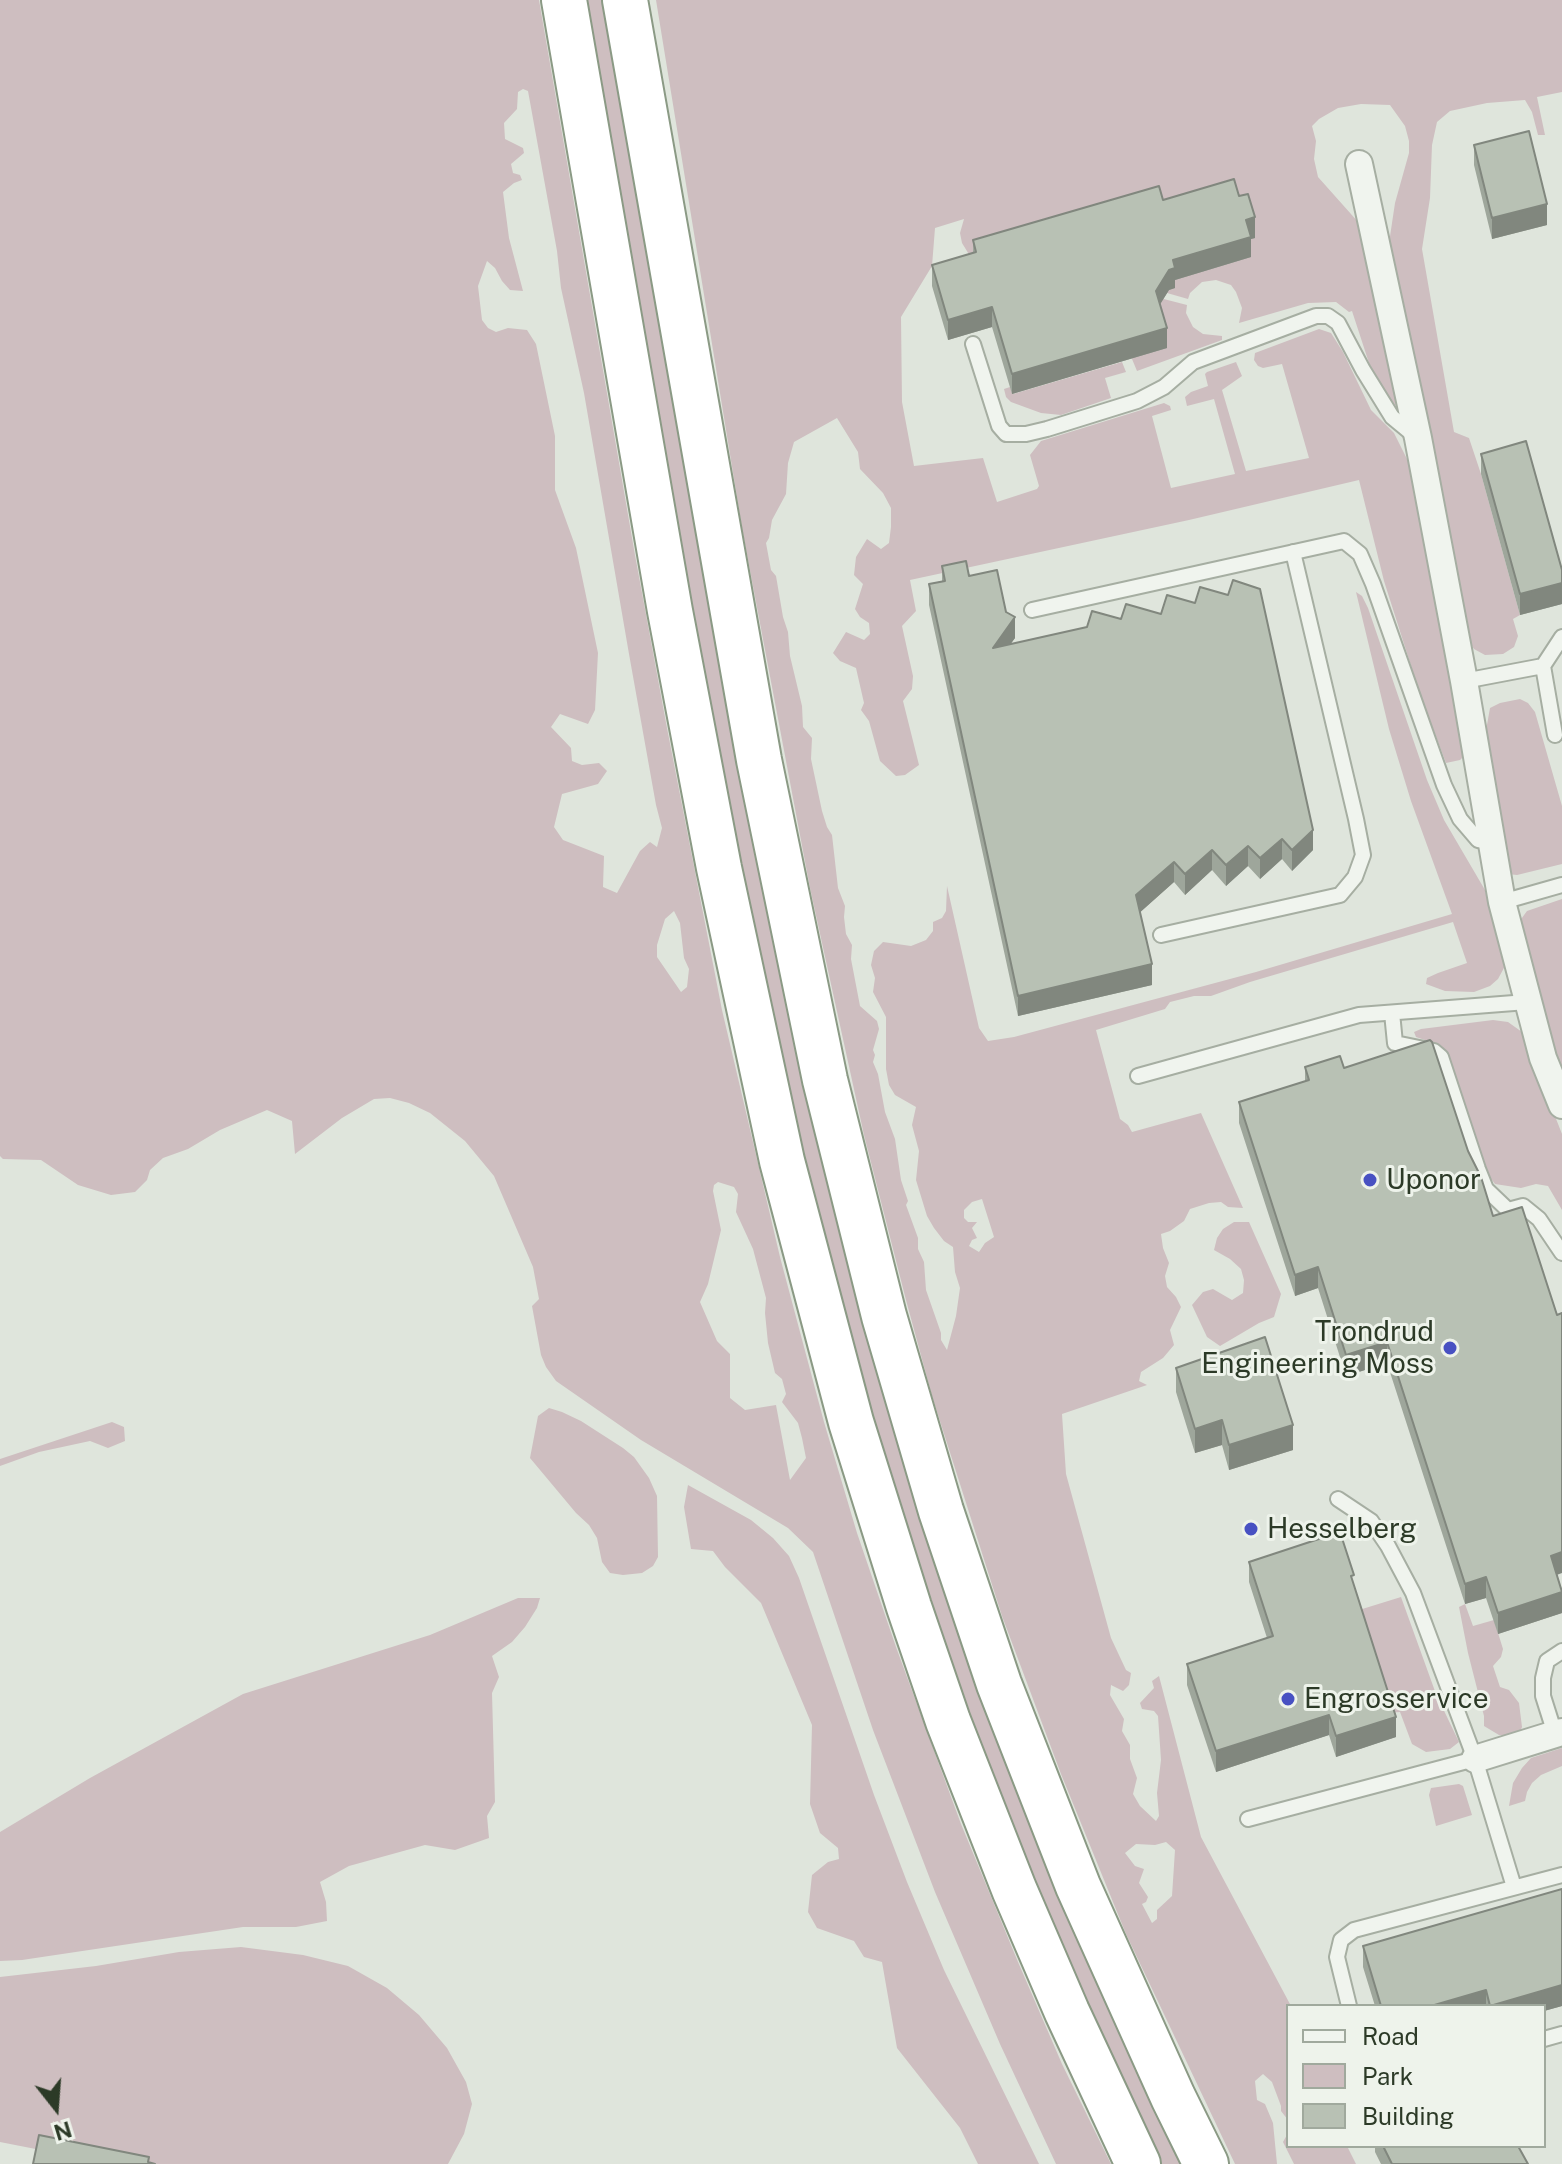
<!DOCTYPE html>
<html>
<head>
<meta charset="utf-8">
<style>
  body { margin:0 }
  #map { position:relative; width:1562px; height:2164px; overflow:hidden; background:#dfe5dc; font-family:"Public Sans",sans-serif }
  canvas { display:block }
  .legend { position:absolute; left:1286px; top:2004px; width:260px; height:144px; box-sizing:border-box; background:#eef3eb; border:2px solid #a0a99d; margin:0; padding:10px 14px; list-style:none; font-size:24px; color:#2c3a27 }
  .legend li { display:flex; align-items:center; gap:16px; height:40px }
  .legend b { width:40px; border:2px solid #a0a99d }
  .north { position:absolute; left:16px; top:2068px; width:80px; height:80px; -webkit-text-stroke:6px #eef3eb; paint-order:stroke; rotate:163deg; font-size:22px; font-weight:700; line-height:32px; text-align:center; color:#2c3a27 }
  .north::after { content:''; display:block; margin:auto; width:28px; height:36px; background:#2c3a27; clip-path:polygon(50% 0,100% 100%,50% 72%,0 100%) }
</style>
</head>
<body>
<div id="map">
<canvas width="1562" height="2164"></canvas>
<ul class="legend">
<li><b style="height:10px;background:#f0f4ee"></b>Road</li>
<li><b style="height:22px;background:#cebec0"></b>Park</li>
<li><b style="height:22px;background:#b8c1b4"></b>Building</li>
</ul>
<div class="north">N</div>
</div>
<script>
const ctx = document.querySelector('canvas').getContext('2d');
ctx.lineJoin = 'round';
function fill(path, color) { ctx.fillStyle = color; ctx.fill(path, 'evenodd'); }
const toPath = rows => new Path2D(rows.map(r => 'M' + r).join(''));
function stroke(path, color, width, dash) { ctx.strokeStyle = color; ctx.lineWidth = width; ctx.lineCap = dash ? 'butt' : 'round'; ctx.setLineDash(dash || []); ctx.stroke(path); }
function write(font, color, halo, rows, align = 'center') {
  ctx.font = font + ' "Public Sans",sans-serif'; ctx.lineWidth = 6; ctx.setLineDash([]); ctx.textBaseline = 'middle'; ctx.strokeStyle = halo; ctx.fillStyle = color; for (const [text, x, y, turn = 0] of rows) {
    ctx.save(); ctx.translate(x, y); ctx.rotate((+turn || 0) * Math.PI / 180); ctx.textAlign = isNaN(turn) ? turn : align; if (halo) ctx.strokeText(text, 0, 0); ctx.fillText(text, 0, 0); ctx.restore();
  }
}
fill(toPath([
  [0,0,539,0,635,555,667,728,722,1010,780,1257,824,1422,857,1533,896,1647,961,1824,1018,1962,1062,2064,1111,2164,1056,2164,1000,2044,935,1892,873,1730,813,1552,788,1528,641,1440,556,1381,546,1367,541,1355,532,1306,539,1299,533,1267,494,1176,465,1141,430,1113,409,1103,390,1098,374,1099,342,1118,295,1154,292,1121,267,1110,220,1130,188,1149,163,1158,150,1170,147,1180,135,1192,111,1195,78,1185,41,1160,3,1159,0,1156],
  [523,89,528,91,557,251,561,288,584,393,629,654,656,805,662,828,657,847,650,842,640,851,617,893,603,887,604,856,563,840,554,827,562,794,598,784,607,771,599,763,582,765,572,761,571,748,551,727,560,714,588,724,595,710,598,653,576,548,555,490,555,436,536,344,527,330,508,328,496,332,488,328,482,320,478,286,487,261,495,268,502,281,510,290,523,291,509,238,503,192,514,183,522,180,520,175,513,173,511,164,524,153,523,148,505,139,504,123,517,109,518,92],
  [674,911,680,923,684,958,689,969,687,987,681,992,657,957,657,945,665,919],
  [718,1182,734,1187,738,1194,736,1212,753,1249,766,1298,765,1313,768,1343,775,1373,782,1379,786,1394,782,1402,798,1423,802,1438,806,1458,790,1480,776,1405,745,1410,730,1398,730,1354,717,1341,700,1302,708,1284,721,1230,713,1191,714,1185],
  [582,0,609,0,801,1050,1186,2164,1158,2164,1145,2139,979,1752,841,1324,729,828],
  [656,0,1562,0,1562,92,1537,97,1545,135,1538,135,1532,112,1525,100,1487,103,1450,111,1437,122,1432,145,1430,198,1422,249,1454,432,1469,438,1481,474,1520,615,1513,619,1518,636,1514,647,1503,654,1485,655,1474,649,1468,640,1389,243,1395,203,1409,153,1409,141,1405,126,1390,105,1361,104,1338,108,1319,119,1312,126,1316,141,1314,159,1318,177,1359,223,1401,403,1396,406,1382,389,1369,363,1352,311,1349,312,1336,302,1308,303,1239,323,1242,308,1236,292,1231,285,1216,280,1202,282,1190,293,1188,299,1167,293,973,261,962,243,960,233,964,219,935,228,932,266,901,317,902,402,914,466,983,458,997,502,1037,489,1039,486,1030,455,1041,441,1164,403,1170,406,1171,410,1152,416,1171,488,1235,474,1214,399,1187,406,1185,397,1191,392,1208,386,1205,374,1207,372,1236,362,1242,376,1222,390,1246,471,1309,458,1282,364,1263,368,1258,366,1254,360,1255,353,1319,329,1331,333,1343,352,1371,410,1394,433,1415,475,1466,754,1460,760,1446,763,1420,694,1384,581,1359,480,1189,520,910,580,916,611,902,626,913,676,912,689,903,701,919,765,905,775,896,776,880,761,869,721,861,710,864,703,856,668,840,661,833,653,846,632,864,640,870,634,869,623,860,617,855,609,863,584,854,575,856,557,867,539,881,549,889,543,891,527,891,508,883,493,860,469,858,452,837,418,794,442,788,463,786,494,772,520,769,538,766,543,771,570,776,576,783,617,788,632,790,656,802,706,803,727,812,738,811,759,822,811,827,827,832,835,838,888,845,906,844,917,846,934,852,945,851,959,860,1006,877,1021,879,1029,873,1050,875,1055,873,1062,878,1074,885,1112,895,1139,901,1180,908,1201,906,1205,918,1238,918,1249,924,1262,926,1290,941,1333,941,1340,947,1350,956,1316,960,1288,955,1272,953,1247,944,1241,934,1228,927,1216,916,1180,919,1151,912,1125,916,1107,895,1095,889,1085,886,1069,886,1017,873,992,875,978,871,965,874,951,883,942,911,946,926,940,933,931,933,922,942,918,946,911,947,886,979,1028,988,1041,1014,1037,1256,972,1452,914,1411,801,1389,729,1356,592,1362,596,1368,608,1427,780,1444,820,1485,890,1505,966,1498,979,1490,986,1474,992,1445,991,1426,984,1427,978,1438,973,1467,963,1453,922,1250,982,1211,996,1194,996,1170,1002,1165,1009,1096,1030,1120,1119,1128,1125,1132,1132,1201,1113,1243,1208,1228,1207,1221,1202,1209,1203,1190,1209,1184,1221,1170,1231,1161,1234,1163,1248,1169,1263,1165,1276,1167,1287,1176,1297,1181,1307,1170,1330,1174,1345,1163,1358,1141,1372,1139,1381,1147,1385,1062,1414,1066,1474,1111,1638,1126,1670,1131,1673,1129,1685,1123,1691,1111,1685,1110,1695,1124,1719,1122,1731,1130,1745,1130,1759,1137,1778,1133,1794,1140,1806,1156,1821,1159,1816,1157,1793,1161,1760,1158,1716,1154,1711,1142,1709,1140,1703,1154,1688,1152,1681,1159,1676,1201,1837,1291,2006,1288,2006,1288,2120,1281,2111,1281,2106,1272,2082,1263,2074,1255,2081,1257,2100,1265,2104,1273,2123,1277,2164,1235,2164,1126,1934,1061,1774,1002,1616,932,1396,906,1300,864,1135,810,888,742,528],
  [982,1199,994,1237,985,1243,979,1252,969,1246,972,1240,977,1238,972,1228,977,1222,968,1222,964,1218,964,1210,972,1202],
  [1166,1842,1175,1850,1172,1896,1157,1910,1157,1919,1152,1923,1142,1904,1146,1902,1148,1897,1139,1883,1144,1869,1135,1866,1125,1853,1136,1844,1155,1845],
  [1152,296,1187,305,1186,313,1193,327,1203,334,1222,336,1222,340,1137,371,1132,359],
  [1122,362,1126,372,1105,378,1111,398,1061,415,1041,413,1011,402,1006,397,1004,389,1010,387,1013,394],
  [1520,699,1528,703,1535,712,1562,806,1562,864,1517,875,1508,874,1485,736,1490,708,1500,703],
  [1562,899,1562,1072,1539,1006,1519,922,1527,911],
  [1493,1020,1508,1022,1522,1032,1562,1134,1562,1210,1548,1186,1536,1184,1521,1188,1495,1184,1486,1172,1442,1049,1428,1041,1416,1037,1414,1032,1421,1029],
  [1234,1222,1249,1222,1281,1294,1274,1317,1259,1323,1220,1346,1207,1337,1192,1305,1203,1292,1213,1289,1232,1300,1243,1293,1244,1280,1241,1269,1230,1259,1214,1250,1217,1238,1223,1229],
  [549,1408,562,1412,581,1421,623,1448,634,1457,649,1478,657,1496,658,1557,653,1566,642,1573,623,1575,610,1573,602,1562,597,1538,589,1525,576,1513,530,1458,538,1416],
  [112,1422,124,1427,125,1441,108,1448,90,1441,39,1452,0,1466,0,1459],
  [688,1485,751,1520,773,1538,789,1556,799,1578,874,1795,907,1882,944,1970,1039,2164,978,2164,960,2128,897,2048,882,1962,864,1957,854,1941,817,1928,808,1912,812,1875,828,1862,839,1859,838,1848,820,1833,810,1804,812,1725,761,1603,725,1567,713,1551,691,1549,684,1507],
  [1401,1597,1436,1694,1459,1742,1450,1749,1426,1752,1412,1744,1400,1712,1388,1713,1301,1628],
  [518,1598,540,1598,537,1608,525,1627,512,1642,492,1656,499,1677,492,1693,495,1802,487,1816,489,1838,455,1850,425,1845,349,1866,320,1882,326,1902,327,1921,296,1927,243,1927,22,1960,0,1961,0,1832,90,1778,243,1694,430,1635],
  [1465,1604,1473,1626,1494,1620,1503,1649,1501,1657,1493,1666,1500,1687,1509,1690,1519,1703,1522,1727,1519,1735,1499,1735,1484,1726,1484,1716,1468,1653,1459,1607],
  [1562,1748,1562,1766,1541,1775,1532,1783,1527,1792,1525,1801,1509,1806,1513,1783,1522,1768,1531,1758],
  [1459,1784,1463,1786,1472,1815,1436,1826,1429,1795,1431,1788],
  [241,1947,303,1955,348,1966,387,1988,419,2015,447,2048,466,2082,472,2104,464,2134,448,2164,112,2164,0,2142,0,1977,96,1966,179,1952],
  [1288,2133,1288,2146,1347,2146,1356,2164,1294,2164,1283,2142]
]), '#cebec0');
const lane = toPath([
  [973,344,999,426,1006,434,1026,434,1047,429,1137,401,1164,387,1193,362,1316,316,1328,316,1338,323,1363,370,1392,417,1415,436],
  [1032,610,1344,541,1360,554,1373,584,1444,785,1460,819,1478,840,1492,842],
  [1464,681,1543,666],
  [1555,735,1543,666,1562,637],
  [1502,902,1562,885],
  [1161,935,1340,895,1355,877,1363,855,1356,819,1293,552],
  [1392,1013,1395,1043,1434,1051,1441,1057,1478,1169,1486,1189,1508,1210,1523,1206,1539,1219,1562,1253],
  [1138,1076,1359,1015,1527,1002],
  [1338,1499,1371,1521,1388,1546,1413,1593,1475,1759,1514,1887],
  [1555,1734,1543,1696,1543,1678,1547,1661,1562,1651],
  [1248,1819,1475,1759],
  [1349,2006,1337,1957,1341,1940,1354,1930,1562,1875],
  [1544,2039,1562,2034]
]);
const street = toPath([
  [1359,164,1418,438,1464,681,1502,902,1543,1058,1562,1105],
  [1475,1759,1562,1732]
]);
const highway = toPath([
  [564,0,670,611,719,868,782,1161,851,1422,909,1607,948,1721,1014,1889,1067,2012,1138,2164],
  [625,0,759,760,825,1080,884,1316,941,1511,999,1684,1078,1886,1173,2097,1206,2164]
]);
stroke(lane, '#a6aea2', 18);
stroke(street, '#a6aea2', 30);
stroke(highway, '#8b9a85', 48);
stroke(lane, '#f0f4ee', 14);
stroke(street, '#f0f4ee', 26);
stroke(highway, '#fff', 44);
fill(toPath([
  [1474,145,1547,225,1492,239,1474,165],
  [1239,196,1255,238,1251,239,1251,257,1175,280,1175,288,1169,290,1160,304,1167,348,1012,394,992,327,948,340,932,286,932,265,973,253,973,240,1163,200],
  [1481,454,1562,570,1562,604,1520,615,1481,474],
  [942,566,969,576,1006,612,1015,638,1010,644,1313,850,1292,871,1282,859,1260,879,1248,866,1226,886,1212,870,1185,895,1174,882,1140,912,1152,985,1018,1016,929,605,929,584,942,581],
  [1305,1067,1344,1068,1557,1575,1562,1590,1562,1613,1498,1634,1486,1598,1465,1604,1387,1363,1346,1376,1318,1288,1295,1296,1239,1123,1239,1102,1305,1081],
  [1176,1368,1293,1450,1229,1470,1222,1445,1195,1453,1176,1392],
  [1249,1562,1354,1586,1396,1737,1336,1757,1329,1735,1216,1772,1187,1685,1187,1664,1267,1638,1249,1582],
  [1562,1889,1562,2006,1544,2011,1544,2006,1375,2006,1363,1967,1363,1946],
  [1375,2146,1518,2146,1528,2164,1381,2164,1375,2152]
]), '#9ea69b');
fill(toPath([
  [1547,204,1547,225,1492,239,1492,218],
  [1255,217,1255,238,1251,239,1251,257,1175,280,1175,288,1169,290,1156,311,1156,291,1173,260,1246,220],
  [992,307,992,327,948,340,948,320],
  [1167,328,1167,348,1012,394,1012,374],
  [1562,583,1562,604,1520,615,1520,594],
  [1015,617,1015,638,993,669,993,648],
  [1313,830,1313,850,1292,871,1292,850],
  [1282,839,1282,859,1260,879,1260,858],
  [1248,846,1248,866,1226,886,1226,865],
  [1212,850,1212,870,1185,895,1185,874],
  [1174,862,1174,882,1136,916,1136,895],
  [1152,964,1152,985,1018,1016,1018,996],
  [1318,1267,1318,1288,1295,1296,1295,1275],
  [1387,1342,1387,1363,1346,1376,1346,1355],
  [1222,1420,1222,1445,1195,1453,1195,1429],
  [1293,1425,1293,1450,1229,1470,1229,1445],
  [1562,1552,1562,1573,1551,1577,1551,1556],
  [1486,1577,1486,1598,1465,1604,1465,1584],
  [1562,1592,1562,1613,1498,1634,1498,1613],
  [1329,1715,1329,1735,1216,1772,1216,1751],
  [1396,1717,1396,1737,1336,1757,1336,1736],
  [1562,1985,1562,2006,1544,2011,1544,2006,1490,2006],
  [1486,1990,1486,2006,1431,2006]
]), '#81877e');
const building = toPath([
  [1529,131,1547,204,1492,218,1474,145,1529,131],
  [1234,179,1239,196,1248,194,1255,217,1246,220,1251,237,1173,260,1175,268,1169,270,1156,291,1167,328,1012,374,992,307,948,320,932,265,976,252,973,240,1159,186,1163,200,1234,179],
  [1526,441,1562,570,1562,583,1520,594,1481,454,1526,441],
  [966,561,969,576,997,570,1006,612,1015,617,993,648,1087,627,1092,611,1121,619,1126,604,1161,614,1167,595,1195,603,1200,587,1228,595,1233,580,1260,589,1313,830,1292,850,1282,839,1260,858,1248,846,1226,865,1212,850,1185,874,1174,862,1136,895,1152,964,1018,996,929,584,945,581,942,566,966,561],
  [1430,1040,1432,1042,1468,1151,1481,1177,1493,1216,1522,1207,1557,1315,1562,1313,1562,1552,1551,1556,1562,1592,1498,1613,1486,1577,1465,1584,1387,1342,1346,1355,1318,1267,1295,1275,1239,1102,1309,1080,1305,1067,1340,1056,1344,1068,1430,1040],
  [1265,1337,1293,1425,1229,1445,1222,1420,1195,1429,1176,1368,1265,1337],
  [1340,1532,1354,1575,1351,1576,1396,1717,1336,1736,1329,1715,1216,1751,1187,1664,1273,1636,1249,1562,1340,1532],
  [1562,1889,1562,1985,1490,2006,1486,1990,1431,2006,1381,2006,1363,1946,1562,1889],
  [39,2135,149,2157,148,2162,155,2164,33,2164,39,2135],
  [1383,2146,1518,2146,1528,2164,1392,2164,1383,2146]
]);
fill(building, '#b8c1b4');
stroke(building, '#81877e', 2);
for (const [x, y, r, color] of [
  [1370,1180,8,"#4851c2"],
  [1450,1348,8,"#4851c2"],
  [1251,1529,8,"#4851c2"],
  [1288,1699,8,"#4851c2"]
]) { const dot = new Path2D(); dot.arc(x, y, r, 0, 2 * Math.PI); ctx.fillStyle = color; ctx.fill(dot); stroke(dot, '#eef3eb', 3); }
write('28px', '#2c3a27', '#eef3eb', [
  ["Uponor",1386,1180],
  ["Trondrud",1434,1332,"right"],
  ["Engineering Moss",1434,1364,"right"],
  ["Hesselberg",1267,1529],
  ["Engrosservice",1304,1699]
], 'left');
</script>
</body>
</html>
